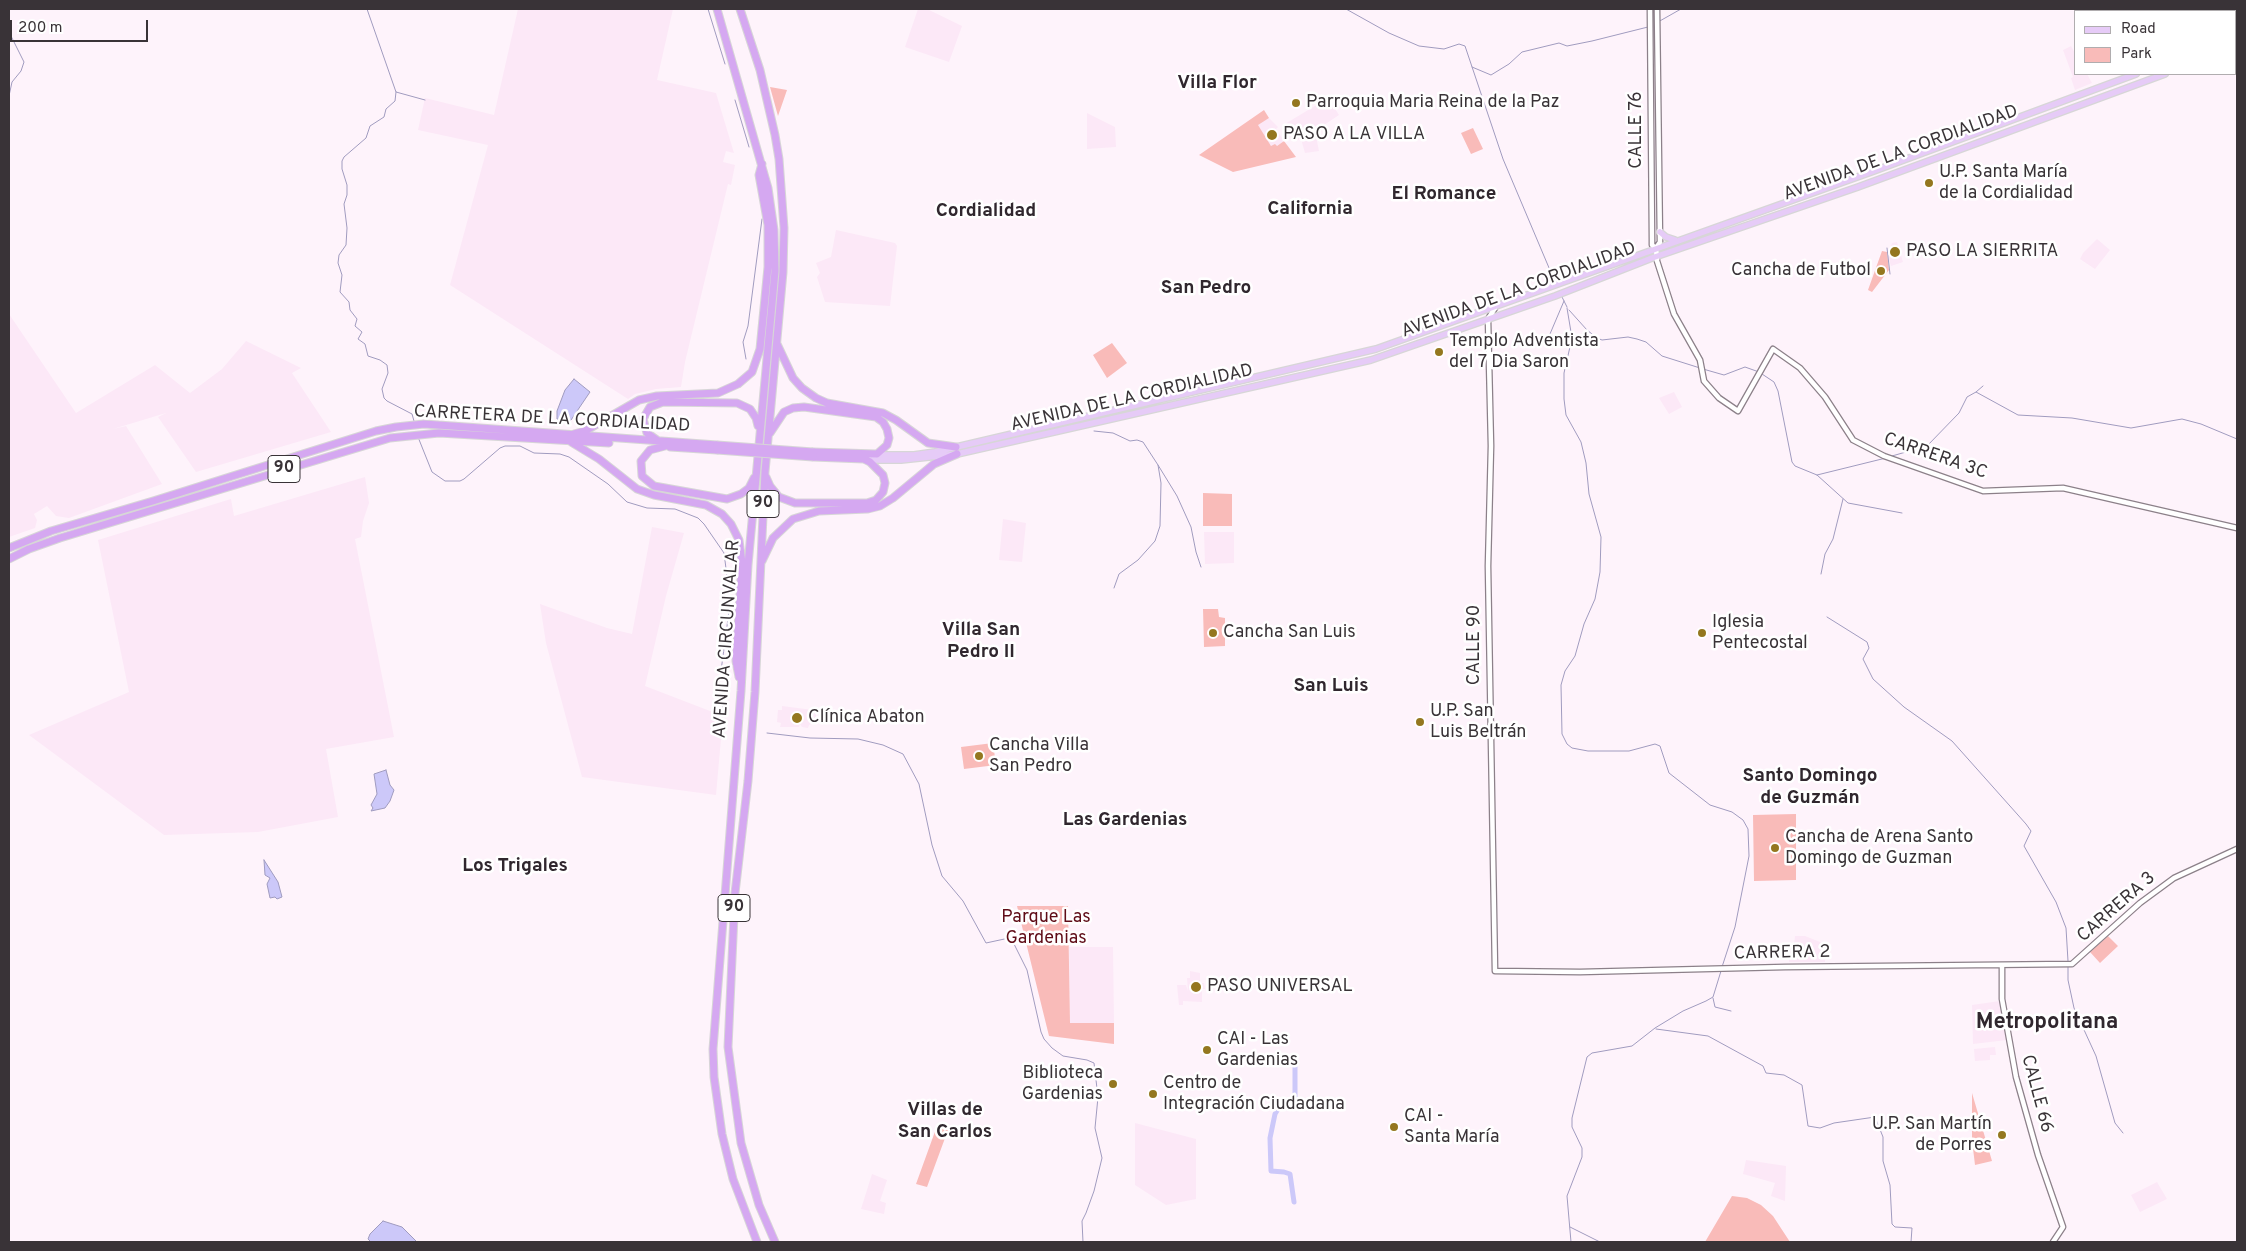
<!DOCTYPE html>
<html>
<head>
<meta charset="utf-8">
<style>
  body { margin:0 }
  #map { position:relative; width:2246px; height:1251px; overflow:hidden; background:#fef3fb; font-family:Overpass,sans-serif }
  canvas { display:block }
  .frame { position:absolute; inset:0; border:10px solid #393337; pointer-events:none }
  .legend { position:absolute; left:2074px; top:10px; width:162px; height:65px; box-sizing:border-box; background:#fff; border:1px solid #b0adaf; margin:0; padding:6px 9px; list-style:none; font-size:15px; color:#393337 }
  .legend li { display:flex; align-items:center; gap:10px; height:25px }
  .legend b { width:25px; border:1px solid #b0adaf }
  .scale { position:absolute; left:10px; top:20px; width:138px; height:22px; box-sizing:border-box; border:2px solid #393337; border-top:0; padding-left:6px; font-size:15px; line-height:18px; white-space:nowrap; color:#393337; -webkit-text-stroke:4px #fff; paint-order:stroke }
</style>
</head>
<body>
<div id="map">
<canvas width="2246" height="1251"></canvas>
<div class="frame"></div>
<ul class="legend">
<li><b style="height:6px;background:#e6cbf7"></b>Road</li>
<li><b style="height:14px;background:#f9bbb9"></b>Park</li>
</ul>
<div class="scale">200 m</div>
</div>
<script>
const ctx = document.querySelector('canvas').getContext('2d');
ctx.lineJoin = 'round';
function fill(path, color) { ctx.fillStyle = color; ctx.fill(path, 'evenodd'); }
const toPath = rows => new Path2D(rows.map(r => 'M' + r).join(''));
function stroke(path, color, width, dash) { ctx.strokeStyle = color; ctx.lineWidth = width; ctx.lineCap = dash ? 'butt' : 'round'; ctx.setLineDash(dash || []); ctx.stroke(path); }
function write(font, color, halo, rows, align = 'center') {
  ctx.font = font + ' Overpass,sans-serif'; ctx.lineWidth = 5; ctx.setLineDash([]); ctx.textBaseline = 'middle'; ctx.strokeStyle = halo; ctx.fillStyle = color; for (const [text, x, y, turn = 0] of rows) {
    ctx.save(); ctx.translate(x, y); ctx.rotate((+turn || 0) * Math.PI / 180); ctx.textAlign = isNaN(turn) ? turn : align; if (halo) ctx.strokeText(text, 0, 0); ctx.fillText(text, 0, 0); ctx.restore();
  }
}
fill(toPath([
  [518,9,673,9,657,80,716,93,734,153,726,151,723,162,735,165,731,185,728,184,685,362,681,387,656,389,635,394,628,399,450,285,488,145,418,130,425,98,494,115],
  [918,9,927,9,962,26,949,62,905,47],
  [2071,46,2075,53,2075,74,2087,74,2092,83,2075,90,2071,78,2073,77,2063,50],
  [1328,98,1339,115,1315,131,1319,151,1305,153,1301,139,1297,140,1285,124],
  [1087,113,1115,127,1116,147,1087,149],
  [1269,118,1278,127,1276,129,1284,141,1277,146,1271,146,1257,125],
  [836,230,895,243,897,246,890,306,825,302,817,277,820,273,816,263,831,257],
  [2097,239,2110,250,2095,269,2080,259,2083,253],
  [1897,242,1903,262,1891,266,1888,256,1892,243],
  [9,314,76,413,155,365,190,393,222,369,246,341,301,368,292,373,331,432,196,472,158,417,166,413,113,429,126,426,162,484,69,518,56,516,47,506,34,514,37,520,35,528,9,537],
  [1674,392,1682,407,1669,414,1659,398],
  [365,477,369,503,363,521,361,537,355,539,394,737,326,749,338,817,258,832,164,835,29,735,129,692,98,540,231,499,234,516],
  [1003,519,1026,523,1022,562,999,560],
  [652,527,684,533,666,596,645,686,723,716,716,795,582,777,546,643,540,604,607,628,632,634],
  [1204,532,1234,532,1234,563,1205,564],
  [782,706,813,710,816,714,816,721,809,725,808,728,802,727,800,724,799,727,780,727,781,723,777,722,778,710,782,710],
  [1795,936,1805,936,1825,944,1825,962,1789,962,1789,945,1794,945],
  [1069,947,1113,947,1114,1023,1070,1024],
  [1190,971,1200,973,1200,983,1204,983,1205,989,1202,989,1202,1002,1183,1001,1183,1005,1179,1005,1177,985,1186,985,1188,991,1187,978,1190,978],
  [2000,1001,2007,1040,1973,1044,1972,1005],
  [1995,1047,1996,1055,1990,1055,1990,1060,1975,1061,1974,1049],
  [1135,1123,1196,1139,1196,1199,1166,1205,1135,1185],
  [1746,1160,1786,1166,1785,1201,1771,1196,1775,1183,1743,1174],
  [872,1174,887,1180,880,1201,886,1203,884,1214,861,1209],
  [2157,1182,2167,1199,2140,1212,2131,1195]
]), '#fce8f7');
fill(toPath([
  [770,87,787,90,778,116],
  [1264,110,1269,118,1258,125,1271,146,1275,144,1277,146,1284,141,1296,157,1233,172,1199,155],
  [1473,128,1483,149,1471,154,1461,133],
  [1882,251,1887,252,1889,270,1872,292,1868,290],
  [1112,343,1127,363,1107,378,1093,355],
  [1203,493,1232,494,1232,526,1203,526],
  [1203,609,1218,609,1219,617,1225,618,1225,646,1204,647],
  [993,743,996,765,964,769,961,747],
  [1796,814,1796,880,1754,881,1753,815],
  [1017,906,1068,906,1070,1023,1114,1023,1114,1044,1049,1036],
  [2108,936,2118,946,2100,963,2090,952],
  [1972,1093,1992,1161,1975,1165,1972,1140],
  [937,1126,948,1130,927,1187,916,1184],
  [1732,1196,1747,1198,1761,1205,1773,1216,1790,1242,1705,1242]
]), '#f9bbb9');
const water = toPath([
  [574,379,590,392,571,420,567,422,557,419,557,411,565,390,574,379],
  [386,770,390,785,394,790,390,801,385,808,371,811,373,808,371,805,377,794,374,774,386,770],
  [264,860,278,882,282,897,277,899,275,897,270,898,267,884,270,878,265,875,264,860],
  [383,1221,402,1227,417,1242,371,1242,368,1239,370,1234,383,1221]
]);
fill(water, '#ccc8f9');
stroke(water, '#a09bbf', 1);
stroke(toPath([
  [367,9,396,92,425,100],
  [708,9,725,64],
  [1346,9,1389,33,1419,46,1444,49,1459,44,1465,46,1503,159,1555,282],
  [1658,22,1681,9],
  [9,32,24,62,21,71,12,82,9,96],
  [1472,67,1491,75,1509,64,1522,52,1559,43,1567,46,1592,41,1648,27],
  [396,92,395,101,386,109,384,117,370,126,366,138,344,157,342,161,342,169,347,185,347,195,344,204,347,228,346,245,339,255,338,263,342,275,340,292,349,302,350,310,357,319,355,326,362,332,358,339,365,344,368,356,380,360,387,365,388,373,382,389,384,398,387,401,412,414,414,421],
  [735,100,749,147],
  [1887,248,1890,274],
  [1562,297,1567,307],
  [1567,308,1572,338,1564,373,1564,399,1566,415,1581,442,1586,463,1589,494,1601,537,1600,572,1595,599,1584,624,1575,656,1565,671,1561,685,1562,734,1567,744,1572,748,1588,751,1629,751,1655,744,1660,746,1669,773,1710,805,1732,812,1743,820,1748,829,1749,856,1735,927,1722,967],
  [1569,310,1587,330,1597,338,1602,340,1628,337,1637,339,1646,342,1662,356,1700,368],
  [1547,341,1564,301],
  [746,359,743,342,748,326,762,219],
  [1703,369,1724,375,1745,367,1759,372],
  [1762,374,1774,382,1778,391,1792,462,1795,466,1817,475,1848,503,1902,513],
  [1976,392,1983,386],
  [1094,431,1113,433,1130,441,1137,440,1143,442,1158,465,1161,483,1160,526,1155,541,1138,560,1119,574,1114,588],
  [418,437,432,472,445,481,460,481,464,479,500,448,505,446,520,446,534,453,560,454,569,457,608,484,627,502,647,508,675,509,698,518,704,524,724,553,728,584,729,611,719,686,723,709],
  [1892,456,1927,446,1959,413,1967,397,1976,392,2018,415,2072,418,2131,428,2182,419,2201,424,2237,439],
  [1158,465,1177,496,1191,527,1196,552,1201,567],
  [1817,475,1886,458],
  [1821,574,1825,554,1833,539,1843,499],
  [1827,617,1867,642,1869,648,1863,659,1873,679,1904,707,1952,741,2026,824,2031,831,2024,846,2056,902,2066,928,2068,961],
  [767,733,810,738,858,739,883,745,903,754,919,784,932,845,942,876,963,901,986,943,1009,938,1012,940,1027,970,1041,1032,1044,1039,1052,1048,1063,1056,1087,1060,1094,1063,1098,1097,1095,1128,1102,1158,1094,1191,1086,1213,1082,1221,1083,1242],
  [2068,965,2068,980,2074,1008,2096,1056,2115,1123,2123,1133],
  [1713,998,1715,1007,1731,1011],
  [1656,1029,1708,1036,1763,1066,1766,1073,1784,1075,1802,1085,1808,1126,1820,1128,1834,1123,1875,1117,1883,1137,1883,1161,1890,1185,1892,1224,1895,1227,1912,1228,1911,1242],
  [1570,1227,1600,1242],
  [1571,1242,1567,1196,1582,1157,1582,1148,1572,1127,1572,1118,1587,1057,1592,1053,1632,1046,1655,1028,1683,1011,1706,1001,1713,997,1721,971]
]), '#a09bbf', 1);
stroke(toPath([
  [1295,1105,1295,1059],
  [1278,1109,1275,1114,1270,1138,1271,1171,1284,1172,1290,1174,1294,1202]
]), '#ccc8f9', 5);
const minor = toPath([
  [1650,9,1652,240,1652,245,1656,248],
  [1657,9,1660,242,1656,248,1657,261,1674,314,1700,360,1704,381,1719,398,1738,411,1773,349,1800,368,1825,397,1853,440,1884,456,1983,491,2063,488,2237,528],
  [1495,308,1488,319,1491,446,1488,566,1495,971,1580,972,1785,967,2072,964,2140,903,2174,878,2237,849],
  [2002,965,2002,999,2016,1077,2038,1155,2063,1227,2053,1242]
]);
const major = toPath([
  [2235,28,2237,27],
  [2235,38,2237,37],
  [1660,232,1666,237,1675,240],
  [874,455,914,455,935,452,1376,349,1874,171,2136,74],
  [866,460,901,460,957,454,1371,360,1555,296,1652,258,1858,187,2165,74]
]);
const highway = toPath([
  [717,9,768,188,774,230,775,271,748,565,741,691,713,1049,714,1077,722,1134,733,1179,757,1242],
  [740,9,760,70,775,135,779,159,784,228,783,272,765,472,755,692,748,781,735,893,728,1047,741,1143,759,1205,775,1242],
  [777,344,793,378,802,388,816,398,827,403,883,413,896,420,928,443,956,447],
  [770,433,784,412,793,408,804,407,876,417,883,422,887,429,889,438,887,445,877,454,813,452],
  [574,434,585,431,639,400,657,396,718,393,738,384,752,372,760,349,768,267,768,225,759,175,762,164],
  [657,440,647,433,643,419,650,407,663,402,737,403,750,409,756,418,758,426],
  [571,442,599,459,637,489,654,495,706,505,722,514,731,524,739,540,742,563,736,661,739,677],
  [665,446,650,450,641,461,642,476,654,486,727,499,741,494,749,488,754,478],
  [670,447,717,450],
  [766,477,770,486,779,497,795,503,867,503,876,500,883,492,885,483,883,475,870,462,864,459,813,457],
  [9,548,51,531,153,501,376,431,396,427,424,424,717,445],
  [9,559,29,549,60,538,390,438,439,433,609,443],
  [762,561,773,538,793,519,819,511,868,509,880,506,893,498,934,464,957,454]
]);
stroke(minor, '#8c8089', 7);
stroke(major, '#d7d6d7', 8);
stroke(highway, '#d7d6d7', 9);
stroke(minor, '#fff', 4.5);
stroke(major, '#e6cbf7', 5.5);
stroke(highway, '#d5a8f1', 7);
const highwayBridge = toPath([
  [717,445,813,452],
  [717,450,813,457]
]);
stroke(highwayBridge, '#d7d6d7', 9, []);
stroke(highwayBridge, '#d5a8f1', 7);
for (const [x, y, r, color] of [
  [1296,103,5,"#94771f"],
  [1272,135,6,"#94771f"],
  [1929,183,5,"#94771f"],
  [1895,252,6,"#94771f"],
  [1881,271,5,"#94771f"],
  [1439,352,5,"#94771f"],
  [1213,633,5,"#94771f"],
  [1702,633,5,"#94771f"],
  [797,718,6,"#94771f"],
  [1420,722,5,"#94771f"],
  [979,756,5,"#94771f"],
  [1775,848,5,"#94771f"],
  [1196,987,6,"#94771f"],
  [1207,1050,5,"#94771f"],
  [1113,1084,5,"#94771f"],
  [1153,1094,5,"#94771f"],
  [1394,1127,5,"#94771f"],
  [2002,1135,5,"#94771f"]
]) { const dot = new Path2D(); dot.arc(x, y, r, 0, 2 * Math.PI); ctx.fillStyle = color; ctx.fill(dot); stroke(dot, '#fff', 2); }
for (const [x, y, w] of [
  [284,469,32],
  [763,504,32],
  [734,908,32]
]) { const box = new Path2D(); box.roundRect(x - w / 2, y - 13.5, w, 27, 4); ctx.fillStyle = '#fff'; ctx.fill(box); stroke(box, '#393337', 1); }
write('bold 16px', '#393337', null, [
  ["90",284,469],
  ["90",763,504],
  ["90",734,908]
]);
write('18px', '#393337', '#fff', [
  ["Parroquia Maria Reina de la Paz",1306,103],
  ["PASO A LA VILLA",1283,135],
  ["U.P. Santa María",1939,173],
  ["de la Cordialidad",1939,194],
  ["PASO LA SIERRITA",1906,252],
  ["Cancha de Futbol",1871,271,"right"],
  ["Templo Adventista",1449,342],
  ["del 7 Dia Saron",1449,363],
  ["Iglesia",1712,623],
  ["Pentecostal",1712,644],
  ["Cancha San Luis",1223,633],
  ["U.P. San",1430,712],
  ["Luis Beltrán",1430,733],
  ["Clínica Abaton",808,718],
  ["Cancha Villa",989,746],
  ["San Pedro",989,767],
  ["Cancha de Arena Santo",1785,838],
  ["Domingo de Guzman",1785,859],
  ["PASO UNIVERSAL",1207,987],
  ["CAI - Las",1217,1040],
  ["Gardenias",1217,1061],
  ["Biblioteca",1103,1074,"right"],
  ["Gardenias",1103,1095,"right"],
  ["Centro de",1163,1084],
  ["Integración Ciudadana",1163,1105],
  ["CAI -",1404,1117],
  ["Santa María",1404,1138],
  ["U.P. San Martín",1992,1125,"right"],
  ["de Porres",1992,1146,"right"]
], 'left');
write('18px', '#393337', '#fff', [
  ["CALLE 76",1637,130,-90],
  ["AVENIDA DE LA CORDIALIDAD",1901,154,-20],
  ["AVENIDA DE LA CORDIALIDAD",1519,291,-20],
  ["AVENIDA DE LA CORDIALIDAD",1132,399,-13],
  ["CARRETERA DE LA CORDIALIDAD",552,420,3],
  ["CARRERA 3C",1935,457,19],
  ["AVENIDA CIRCUNVALAR",728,639,-86],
  ["CALLE 90",1475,645,-90],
  ["CARRERA 3",2117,908,-41],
  ["CARRERA 2",1782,954,-1],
  ["CALLE 66",2036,1094,75]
]);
write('18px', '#5f0c17', '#fff', [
  ["Parque Las",1046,918],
  ["Gardenias",1046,939]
]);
write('bold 19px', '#30272e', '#fff', [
  ["Villa Flor",1217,84],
  ["El Romance",1444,195],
  ["California",1310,210],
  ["Cordialidad",986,212],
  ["San Pedro",1206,289],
  ["Villa San",981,631],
  ["Pedro II",981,653],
  ["San Luis",1331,687],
  ["Santo Domingo",1810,777],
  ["de Guzmán",1810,799],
  ["Las Gardenias",1125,821],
  ["Los Trigales",515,867],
  ["Villas de",945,1111],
  ["San Carlos",945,1133]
]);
write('bold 22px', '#30272e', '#fff', [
  ["Metropolitana",2047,1024]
]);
</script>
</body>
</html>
